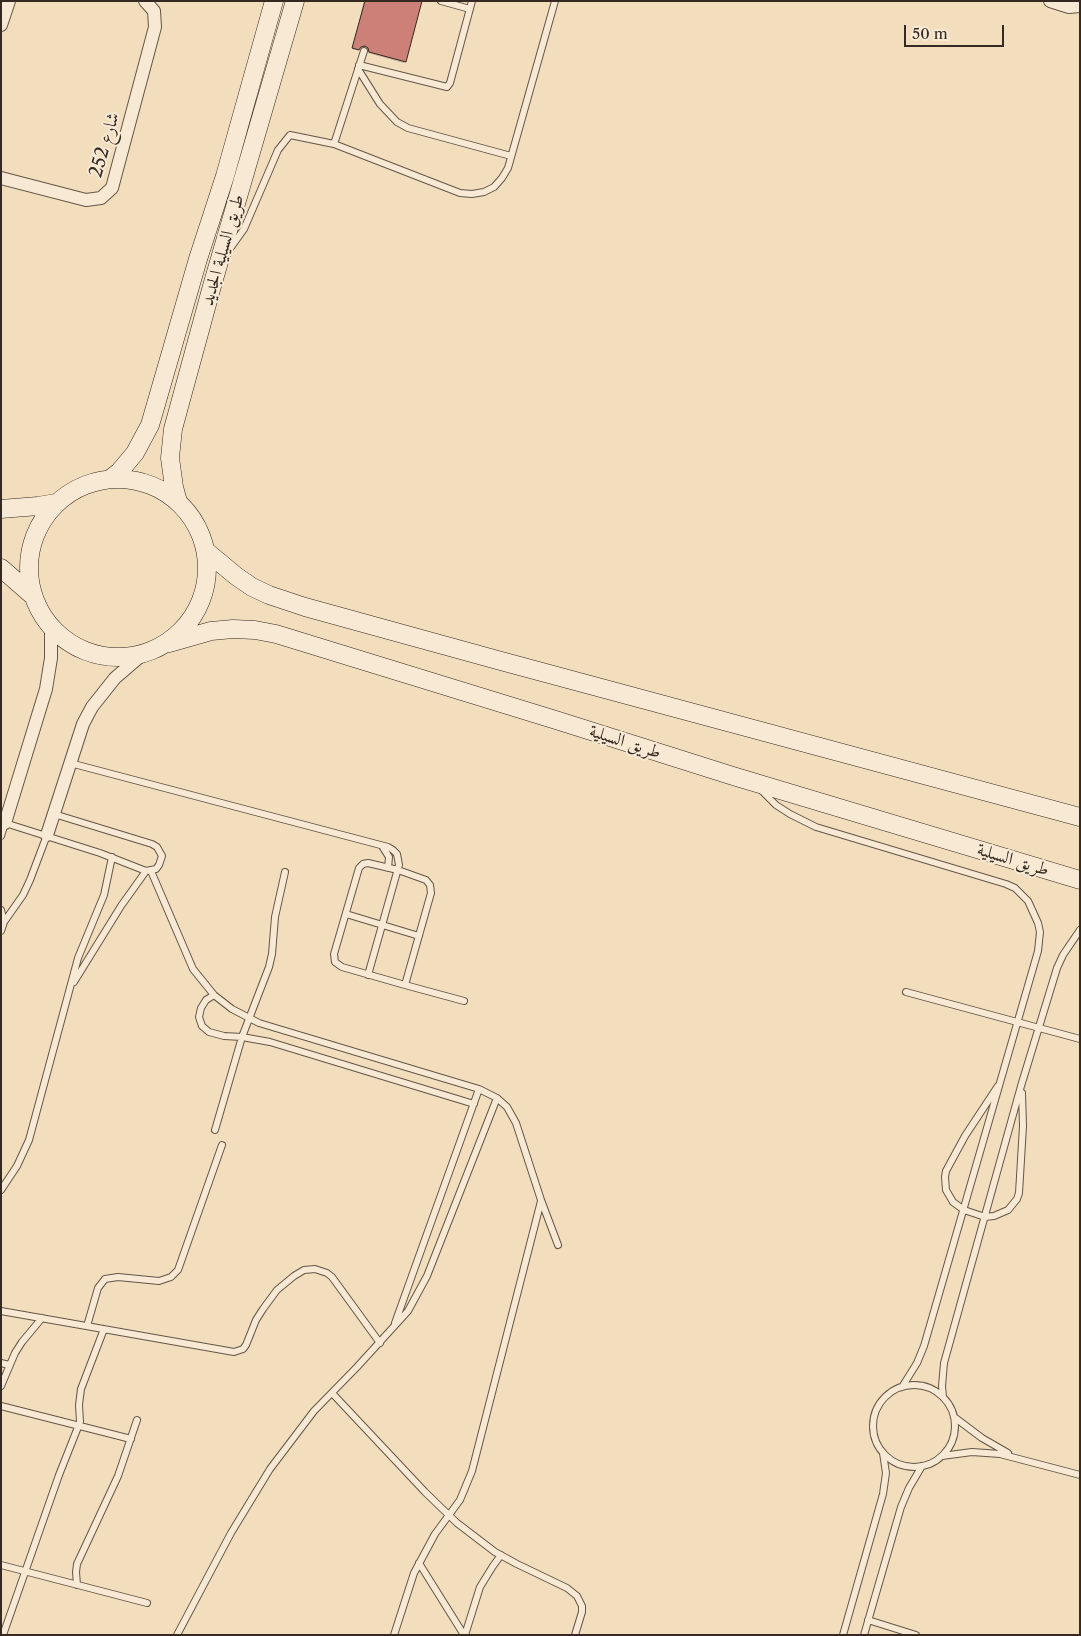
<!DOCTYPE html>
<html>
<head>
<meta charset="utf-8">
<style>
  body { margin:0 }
  #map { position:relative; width:1081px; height:1636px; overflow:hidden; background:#f2ddbc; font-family:"Libre Caslon Text",serif }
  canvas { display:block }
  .frame { position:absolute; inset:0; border:2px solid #352921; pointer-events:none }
  .scale { position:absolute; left:904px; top:25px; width:100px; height:22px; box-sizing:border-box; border:2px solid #352921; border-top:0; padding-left:6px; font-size:15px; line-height:18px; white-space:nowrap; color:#352921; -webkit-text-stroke:4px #f7e9d3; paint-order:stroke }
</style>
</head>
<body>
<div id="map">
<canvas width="1081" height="1636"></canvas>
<div class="frame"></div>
<div class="scale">50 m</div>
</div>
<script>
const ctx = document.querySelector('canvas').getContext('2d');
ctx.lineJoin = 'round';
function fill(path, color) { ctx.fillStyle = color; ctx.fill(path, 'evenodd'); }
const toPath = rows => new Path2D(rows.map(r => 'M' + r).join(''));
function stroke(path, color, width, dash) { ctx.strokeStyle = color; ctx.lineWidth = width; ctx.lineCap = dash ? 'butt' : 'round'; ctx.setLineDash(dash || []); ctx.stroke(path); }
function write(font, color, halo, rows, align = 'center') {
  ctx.font = font + ' "Libre Caslon Text",Amiri,serif'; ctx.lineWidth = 4; ctx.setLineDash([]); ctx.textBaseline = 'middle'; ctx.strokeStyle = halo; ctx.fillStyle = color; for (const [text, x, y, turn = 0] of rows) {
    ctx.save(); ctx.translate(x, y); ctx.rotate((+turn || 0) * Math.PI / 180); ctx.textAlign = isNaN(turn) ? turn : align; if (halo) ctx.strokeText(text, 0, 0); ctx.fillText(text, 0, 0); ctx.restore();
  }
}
fill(toPath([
  [364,1,421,1,404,63,368,53,367,50,363,47,357,50,352,49]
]), '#0003');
const building = toPath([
  [365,1,422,1,406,62,369,52,368,48,365,46,361,47,359,50,352,48,365,1]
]);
fill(building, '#cc8077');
stroke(building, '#352921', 1);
const lane = toPath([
  [441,1,470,9],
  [359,65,447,87,450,83,472,1],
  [358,69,380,104,397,122,408,128,511,156],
  [334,144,364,51],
  [229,250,244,229,278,150,290,135,334,144,460,193,472,194,484,192,494,187,502,178,508,168,555,1],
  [70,763,388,847,393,850,397,854,399,865,368,975],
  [759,788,776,805,790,814,816,827,1006,884,1015,888,1028,901,1038,923,1040,932,1038,951,924,1346,917,1363,902,1387],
  [1,836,5,823,100,853,146,871,156,869,159,865,162,856,157,847,152,844,54,814],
  [382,846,389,857,388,868],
  [151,871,193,969,214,995,232,1009,259,1023,479,1089,497,1098,507,1107,516,1123,541,1200,558,1245],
  [1,910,4,922],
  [346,914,419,936],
  [1,931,4,922,23,895,30,880,47,835],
  [74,982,121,906,146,871],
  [405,985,431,893,430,885,426,880,398,870,368,863,363,864,359,868,334,954,335,962,342,967,405,985,464,1001],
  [906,992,1080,1039],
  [214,995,206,1000,201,1008,199,1017,202,1026,209,1032,224,1036,242,1037,270,1042,474,1104],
  [998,1086,965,1136,946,1171,945,1177,946,1190,953,1202,964,1210,985,1217,994,1216,1008,1210,1017,1199,1019,1193,1023,1126,1022,1093],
  [215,1130,242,1037,269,967,272,954,275,917,285,872],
  [1,1190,17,1166,29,1140,78,958,104,895,112,857],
  [1,1311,234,1352,243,1349,246,1345,256,1320,263,1309,277,1290,294,1276,304,1270,315,1269,327,1273,332,1277,380,1343],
  [395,1323,479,1089],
  [87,1326,98,1288,105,1279,118,1277,159,1281,171,1277,178,1270,222,1145],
  [1,1363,9,1365],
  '873 1426a41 41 0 1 1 82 0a41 41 0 1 1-82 0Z',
  [1,1386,15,1353,22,1342,42,1318],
  [332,1393,425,1492,457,1523,495,1552,517,1564,567,1588,577,1596,582,1606,582,1612,575,1635],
  [943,1397,942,1386,944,1363,1021,1086,1057,968,1063,955,1080,930],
  [1,1406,131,1439],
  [954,1417,982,1438,1008,1453],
  [942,1456,972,1452,1000,1454,1080,1475],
  [419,1563,464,1635],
  [1,1565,147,1603],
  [77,1585,76,1572,77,1564,118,1476,137,1420],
  [868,1620,916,1635],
  [3,1635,59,1475,80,1422,79,1405,81,1389,104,1329],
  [177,1635,231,1533,270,1469,314,1411,357,1367,408,1311,427,1276,497,1098],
  [394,1635,414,1573,435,1534,460,1500,472,1471,541,1201],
  [465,1635,480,1587,493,1566,501,1555],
  [843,1635,883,1494,886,1473,883,1453],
  [864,1635,901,1507,909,1488,922,1466]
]);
const street = toPath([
  [1050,1,1069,7,1080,6],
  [1,25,9,1],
  [1,178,86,200,101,198,112,188,155,27,154,11,145,1],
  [5,823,46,689,51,658,51,627],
  [47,835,83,724,92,707,115,678,143,654]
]);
const secondary = toPath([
  '29 568a89 89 0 1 1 178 0a89 89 0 1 1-178 0Z',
  [110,479,119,472,135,453,150,425,198,259,225,176,274,1],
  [178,502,174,487,170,458,173,429,212,286,295,1],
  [1,509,38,506,56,503],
  [206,551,236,576,252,587,269,595,305,607,501,661,1080,817],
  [1,568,32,595],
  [169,643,211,631,233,629,255,630,276,634,559,721,733,776,1080,880]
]);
stroke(lane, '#645648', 8);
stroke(street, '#645648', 14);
stroke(secondary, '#352921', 19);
stroke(lane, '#f7e9d3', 6);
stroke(street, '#f7e9d3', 12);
stroke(secondary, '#f7e9d3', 18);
write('18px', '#352921', '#f7e9d3', [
  ["شارع 252",105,145,-74],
  ["طريق السيلية الجديد",223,250,-74],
  ["طريق السيلية",625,742,18],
  ["طريق السيلية",1013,860,17]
]);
</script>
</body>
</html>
